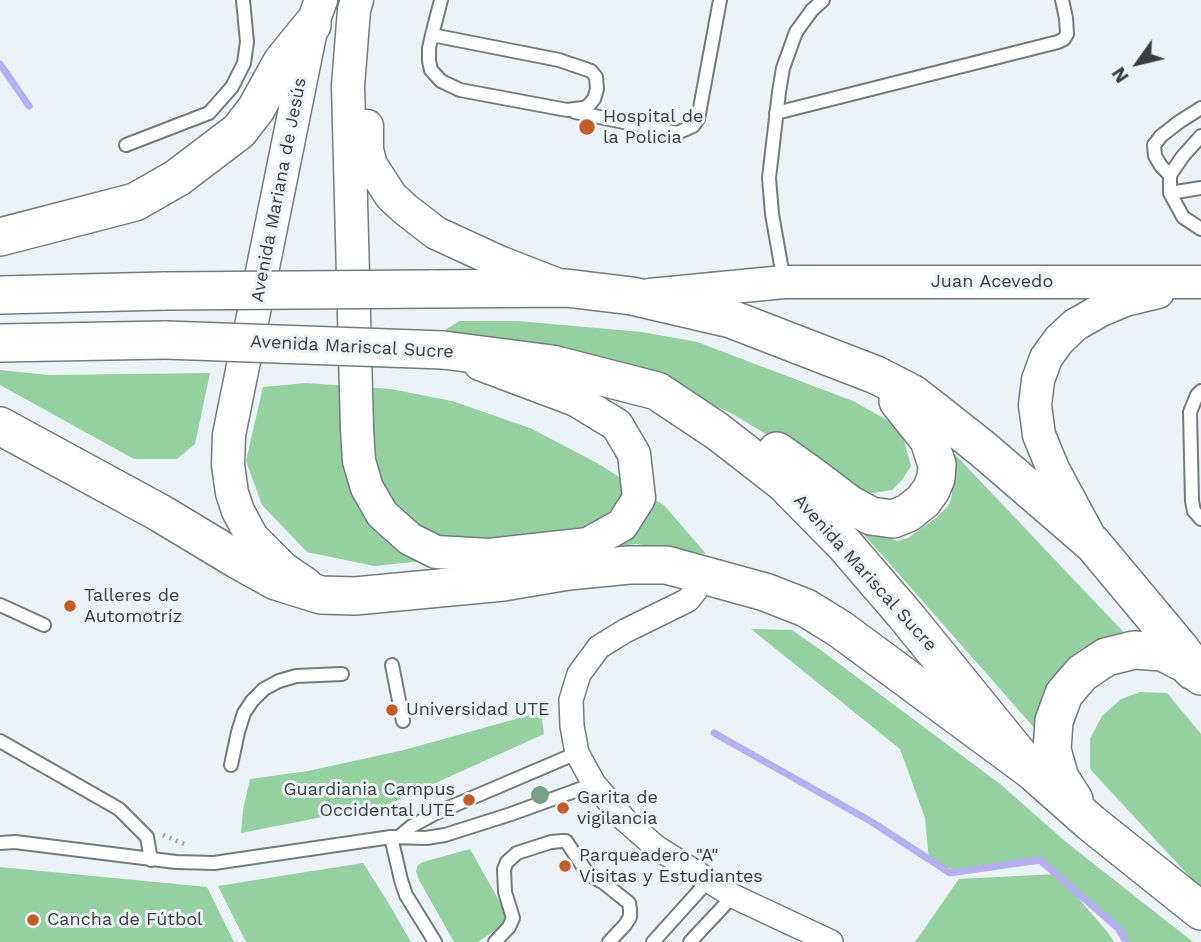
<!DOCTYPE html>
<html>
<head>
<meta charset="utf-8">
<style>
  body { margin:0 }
  #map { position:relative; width:1201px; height:942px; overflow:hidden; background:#ecf3f6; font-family:"Work Sans",sans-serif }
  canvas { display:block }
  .north { position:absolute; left:1103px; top:28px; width:70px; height:70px; -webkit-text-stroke:5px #ecf3f6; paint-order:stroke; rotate:236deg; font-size:19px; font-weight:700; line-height:28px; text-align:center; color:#3a3d3e }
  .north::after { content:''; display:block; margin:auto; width:24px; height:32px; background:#3a3d3e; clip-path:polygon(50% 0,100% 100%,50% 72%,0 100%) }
</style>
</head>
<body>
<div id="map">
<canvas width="1201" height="942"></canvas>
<div class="north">N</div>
</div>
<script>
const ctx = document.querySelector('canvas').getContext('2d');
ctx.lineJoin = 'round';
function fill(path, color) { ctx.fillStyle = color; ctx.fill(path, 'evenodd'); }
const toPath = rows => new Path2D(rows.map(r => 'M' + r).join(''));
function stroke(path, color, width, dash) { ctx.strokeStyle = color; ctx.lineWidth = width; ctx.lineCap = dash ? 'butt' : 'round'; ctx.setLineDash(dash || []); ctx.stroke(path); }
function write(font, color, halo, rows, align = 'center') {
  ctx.font = font + ' "Work Sans",sans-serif'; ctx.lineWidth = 6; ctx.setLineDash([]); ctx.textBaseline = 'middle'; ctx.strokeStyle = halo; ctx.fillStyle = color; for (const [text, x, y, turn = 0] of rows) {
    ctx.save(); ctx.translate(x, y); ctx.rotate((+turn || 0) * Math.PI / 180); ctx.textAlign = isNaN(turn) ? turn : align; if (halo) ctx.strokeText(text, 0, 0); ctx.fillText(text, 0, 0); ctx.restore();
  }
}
fill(toPath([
  [459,321,518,321,642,332,697,342,853,401,889,421,903,437,911,466,902,480,892,490,866,494,731,413,688,394,435,337],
  [0,370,48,375,210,373,195,444,177,459,134,459,0,385],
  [306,383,391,389,452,401,530,428,597,463,665,506,706,554,636,544,515,560,433,560,374,566,307,552,262,505,246,461,263,387],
  [947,446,1132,641,1112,638,1098,639,1075,653,1051,682,1041,701,1037,731,860,530,898,541,908,538,936,518,949,505,952,495,952,476],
  [751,629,792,630,822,651,1000,784,1066,842,1193,942,1127,942,1117,928,1063,880,1109,934,1114,942,915,942,959,879,1057,874,1040,860,959,872,929,860,925,818,900,749],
  [1140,692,1167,693,1201,734,1201,889,1090,769,1090,739,1102,716,1121,699],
  [541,712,544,734,389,804,241,833,243,810,250,779,308,771,404,750],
  [470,849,510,920,478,942,454,942,419,880,416,871,418,865,423,862],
  [363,863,386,899,411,942,246,942,218,886],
  [0,867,207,887,234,942,0,942]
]), '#94d0a0');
stroke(toPath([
  [0,64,29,106],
  [714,733,872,822,950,873,1040,860,1118,928,1126,942]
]), '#b5aeef', 7);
const lane = toPath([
  [432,35,559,60,591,71,596,77,597,89,594,99,588,106,583,108,567,110,460,90,441,81,431,70,429,61,429,48,432,35,441,0],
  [575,112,677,133,693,126,698,119,720,0],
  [776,113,1058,42,1064,39,1067,34,1066,18,1062,0],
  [1201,136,1183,156,1170,175,1170,193,1183,217,1201,229],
  [126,145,209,113,232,87,244,63,247,42,243,0],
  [1170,175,1161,166,1155,156,1154,145,1161,136,1179,122,1201,108],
  [1170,193,1201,188],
  [784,282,772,214,769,178,779,92,783,68,796,32,812,10,823,0],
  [1201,391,1197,395,1190,412,1192,501,1194,511,1201,519],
  [0,605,44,625],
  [392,665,403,721],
  [0,741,119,809,147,837,151,860],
  [231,765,238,732,244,713,252,701,264,689,279,681,296,676,342,674],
  [400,836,412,826,434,814,577,753],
  [391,837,401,880,406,895,435,942],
  [0,843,15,842,176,862,214,863,391,837,426,838,445,835,511,814,594,784],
  [495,942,509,927,513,918,505,892,504,869,507,862,517,853,551,842,562,841,566,841,588,874,604,883,629,903,630,909,630,917,625,925,609,942],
  [653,942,708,881],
  [690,942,733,896]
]);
const street = toPath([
  [703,574,696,590,688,600,625,631,599,647,579,674,571,700,572,726,577,753,594,784,625,820,656,847,733,896,831,942]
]);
const secondary = toPath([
  [357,0,354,10,348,86,357,429,359,461,367,488,382,514,410,539,436,552,489,555,588,544,622,525,639,498,634,454,617,425,576,400,480,364],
  [367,126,367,150,371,165,391,196,405,209,436,233,499,262,558,285],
  [650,295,784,282,1201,282],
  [1089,536,1053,469,1039,435,1035,405,1038,380,1046,358,1059,340,1075,325,1101,310,1125,300,1158,292],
  [306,584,284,569,252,537,238,511,232,493,228,465,229,435,312,25,321,0]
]);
const primary = toPath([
  [0,237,135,202,177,178,239,131,256,109,282,62,312,25],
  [431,289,566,288,632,296,731,319,876,375,913,394,945,419,984,450,1093,544,1179,647,1201,676],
  [0,295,165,291],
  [0,343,166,340],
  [443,350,552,364,657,391,717,431,784,483,844,544,906,616,1031,770,1091,823,1201,911],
  [0,426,160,513,238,560,276,581,321,595,355,596,503,582,568,571,629,565,666,565,674,567,765,592,806,608,840,629,1031,770],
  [777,451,808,473,849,504,871,516,893,519,908,513,923,501,931,490,936,478,937,465,929,440,898,401],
  [1074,800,1060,778,1052,750,1054,721,1064,694,1082,673,1106,657,1134,650,1163,652,1186,664,1193,671]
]);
stroke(lane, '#747b7d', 16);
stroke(street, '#747b7d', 26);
stroke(secondary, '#747b7d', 35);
stroke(primary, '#747b7d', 40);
stroke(toPath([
  [163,835,184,844]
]), '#9ea3a5', 4.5, [2, 5]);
stroke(lane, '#fff', 12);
stroke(street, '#fff', 23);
stroke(secondary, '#fff', 32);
stroke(primary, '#fff', 37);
const primaryBridge = toPath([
  [165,291,431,289],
  [166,340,443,350]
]);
stroke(primaryBridge, '#747b7d', 40, []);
stroke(primaryBridge, '#fff', 37);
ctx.fillStyle = '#789f88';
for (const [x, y] of [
  [540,795]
]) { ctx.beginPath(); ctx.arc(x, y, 9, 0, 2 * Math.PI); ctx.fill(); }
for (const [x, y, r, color] of [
  [587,127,9,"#c15d27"],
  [70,606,7,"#c15d27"],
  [392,710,7,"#c15d27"],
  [469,800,7,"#c15d27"],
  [563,808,7,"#c15d27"],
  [565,866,7,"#c15d27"],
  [33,920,7,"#c15d27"]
]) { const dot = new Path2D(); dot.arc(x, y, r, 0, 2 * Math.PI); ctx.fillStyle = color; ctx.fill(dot); stroke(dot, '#ecf3f6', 2.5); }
write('18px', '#3a3d3e', '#ecf3f6', [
  ["Hospital de",603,117],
  ["la Policia",603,138],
  ["Talleres de",84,596],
  ["Automotríz",84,617],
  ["Universidad UTE",406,710],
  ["Guardiania Campus",455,790,"right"],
  ["Occidental UTE",455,811,"right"],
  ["Garita de",577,798],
  ["vigilancia",577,819],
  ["Parqueadero \"A\"",579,856],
  ["Visitas y Estudiantes",579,877],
  ["Cancha de Fútbol",47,920]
], 'left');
write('18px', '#3a3d3e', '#ecf3f6', [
  ["Avenida Mariana de Jesús",279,190,-79],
  ["Juan Acevedo",992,282],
  ["Avenida Mariscal Sucre",352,347,3],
  ["Avenida Mariscal Sucre",865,573,48]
]);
</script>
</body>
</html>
